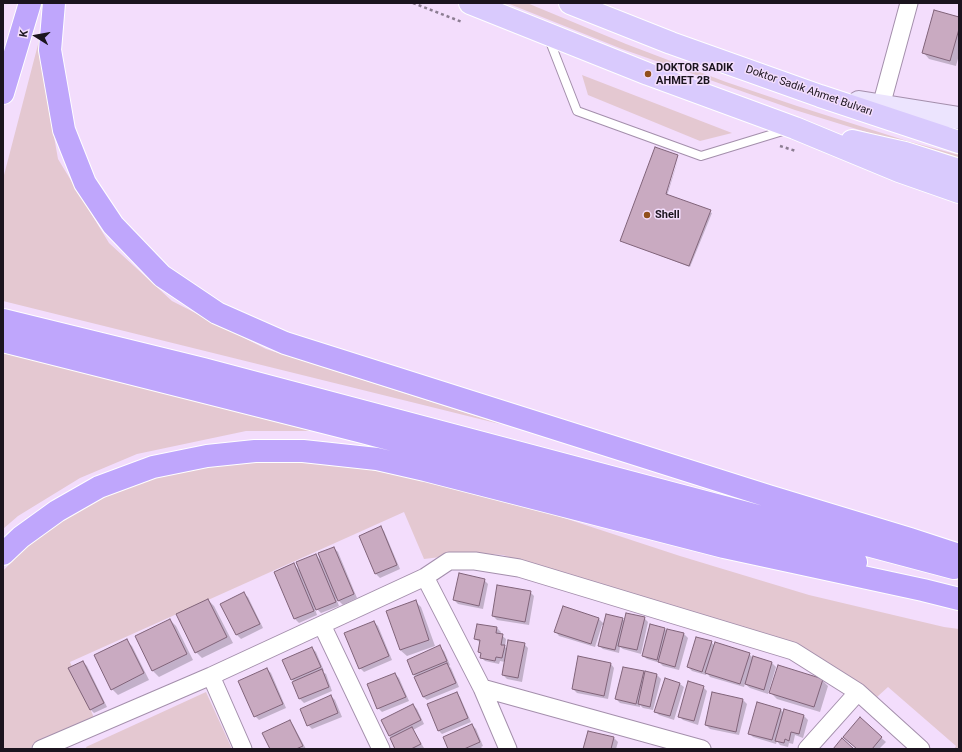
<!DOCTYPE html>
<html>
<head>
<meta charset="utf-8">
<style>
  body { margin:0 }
  #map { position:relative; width:962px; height:752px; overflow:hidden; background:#f3ddfc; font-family:Roboto,sans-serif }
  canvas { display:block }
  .frame { position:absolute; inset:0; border:4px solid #1b141e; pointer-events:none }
  .north { position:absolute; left:16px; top:16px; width:40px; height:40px; -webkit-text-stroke:3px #f3ddfc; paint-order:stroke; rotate:281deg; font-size:11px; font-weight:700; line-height:16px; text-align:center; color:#1b141e }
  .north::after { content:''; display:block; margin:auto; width:14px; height:18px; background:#1b141e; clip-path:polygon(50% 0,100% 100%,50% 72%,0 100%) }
</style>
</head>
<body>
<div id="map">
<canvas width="962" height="752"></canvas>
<div class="frame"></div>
<div class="north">K</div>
</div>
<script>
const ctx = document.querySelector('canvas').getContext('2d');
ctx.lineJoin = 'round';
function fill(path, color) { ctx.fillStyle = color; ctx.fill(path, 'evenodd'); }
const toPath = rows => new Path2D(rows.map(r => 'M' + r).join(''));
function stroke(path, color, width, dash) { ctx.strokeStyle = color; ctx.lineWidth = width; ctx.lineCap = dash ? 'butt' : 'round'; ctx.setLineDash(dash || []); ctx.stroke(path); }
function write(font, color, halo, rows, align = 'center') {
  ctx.font = font + ' Roboto,sans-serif'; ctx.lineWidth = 3; ctx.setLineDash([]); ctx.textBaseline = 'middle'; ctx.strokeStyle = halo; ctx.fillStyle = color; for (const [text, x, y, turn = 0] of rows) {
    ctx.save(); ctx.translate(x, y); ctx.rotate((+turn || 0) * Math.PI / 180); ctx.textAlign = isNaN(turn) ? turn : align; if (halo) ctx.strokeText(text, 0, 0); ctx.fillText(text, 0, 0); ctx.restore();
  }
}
fill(toPath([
  [507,3,527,3,626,44,726,82,797,106,907,141,959,155,959,159,905,144,795,110,622,49],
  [41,33,41,63,58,159,109,243,172,301,266,349,504,425,3,301,3,179],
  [582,75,732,133,700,141,588,95],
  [3,353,323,431,246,431,137,454,80,478,18,516,3,529],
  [249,460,338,463,497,496,680,556,809,595,944,627,959,629,959,749,954,749,956,746,888,687,877,697,799,646,648,602,503,555,474,553,424,559,404,512,70,662,95,720,43,740,29,749,3,749,3,571,22,551,68,516,113,493,167,474],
  [206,692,232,749,87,749,86,747]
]), '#e4c8d1');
fill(toPath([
  [959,18,959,55,956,66,929,59,923,52],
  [679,157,667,196,712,213,690,267,622,241,663,199,665,199],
  [380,527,384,531,400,569,380,578,376,574,360,536],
  [334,548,338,552,357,598,343,605,336,598,339,606,321,613,314,606,317,615,299,623,295,619,276,572,294,565,301,572,316,555,323,563],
  [484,580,488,584,483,609,458,604,454,600],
  [530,592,534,596,529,625,497,620,493,616],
  [244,594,248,597,263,628,241,639,237,635,222,604],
  [208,600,214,606,233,643,202,658,196,652],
  [415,601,421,607,435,646,407,656,400,650],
  [563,608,599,619,604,624,622,619,625,621,644,618,648,622,641,654,623,649,620,647,619,653,603,649,599,646,604,625,602,625,595,647,559,636,556,632],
  [170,620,176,626,193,660,159,677,153,671,137,637],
  [374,622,378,626,392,660,364,672,360,668],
  [478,625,497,628,501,632,500,634,506,639,505,647,508,650,524,644,528,648,522,682,507,679,503,675,505,662,500,661,499,664,485,661,481,657,482,654,479,652,481,643,475,639],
  [665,629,667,632,668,630,684,634,688,638,679,670,663,666,660,663,647,659,643,656],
  [126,640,132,646,149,680,118,695,112,689],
  [711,642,715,646,749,654,754,659,754,657,772,663,776,667,768,694,750,688,745,684,744,687,710,677,707,673,706,675,692,671,688,667],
  [440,647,444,651,450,665,449,666,451,668,459,687,427,700,423,697,417,677,414,675,408,660],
  [312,648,316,652,324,671,323,672,326,674,332,691,304,703,300,699,294,682,292,679],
  [83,662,87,666,107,707,94,713,90,709],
  [611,664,614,668,608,699,577,693,573,689],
  [267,669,271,673,286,708,259,720,255,716],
  [643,672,645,674,657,675,661,679,653,710,643,708,640,705,640,707,620,703,616,699],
  [395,674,399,678,409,701,382,712,378,708],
  [665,679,680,684,684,687,674,720,659,715,655,711],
  [822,680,828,686,820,712,777,699,771,693],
  [703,687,707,691,698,725,683,720,679,716],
  [457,693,460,697,471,722,442,734,438,730],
  [331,696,335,700,342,717,312,729,308,725],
  [743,700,747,704,739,735,710,729,706,725],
  [758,703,781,710,784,713,785,710,804,716,808,720,803,738,795,735,793,744,789,743,788,747,780,745,777,741,776,744,753,737,749,733],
  [413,705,417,709,424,724,413,730,424,748,396,749,392,738,389,736],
  [860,719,886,742,879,749,858,749],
  [289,721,293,725,306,749,271,749],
  [472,725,476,729,483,746,481,747,483,749,449,749],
  [614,738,618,742,616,749,584,749]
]), '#0003');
const building = toPath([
  [934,10,959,17,959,29,950,61,922,53,934,10],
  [655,147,678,155,666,194,711,210,689,266,620,241,655,147],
  [381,526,397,565,375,574,359,536,381,526],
  [334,547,354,594,338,601,318,553,334,547],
  [316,554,336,602,316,610,296,562,316,554],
  [294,563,314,611,294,619,274,572,294,563],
  [459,573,485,579,479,606,453,600,459,573],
  [497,585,531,591,525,622,492,616,497,585],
  [244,592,260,624,236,635,220,604,244,592],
  [208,599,227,637,195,653,176,614,208,599],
  [416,600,429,640,400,650,386,611,416,600],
  [563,606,599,618,591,644,554,632,563,606],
  [626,613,645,617,637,650,618,646,626,613],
  [606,614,623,618,615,650,598,646,606,614],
  [170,619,187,654,152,671,135,636,170,619],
  [374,621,389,656,359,669,344,633,374,621],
  [477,624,497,627,496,633,503,634,501,645,505,645,502,658,496,657,495,661,480,658,481,653,478,652,480,640,474,639,477,624],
  [650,624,665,628,657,660,642,656,650,624],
  [667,629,684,633,675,667,658,662,667,629],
  [696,637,712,641,702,672,687,667,696,637],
  [127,639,144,673,111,690,94,655,127,639],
  [508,640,525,643,518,678,502,675,508,640],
  [715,642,750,653,740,684,705,673,715,642],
  [440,645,447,661,413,675,407,660,440,645],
  [312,647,321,667,291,680,282,660,312,647],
  [578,656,611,663,604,696,572,689,578,656],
  [753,656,772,662,764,690,745,684,753,656],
  [83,661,104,703,90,710,68,668,83,661],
  [447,663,456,683,423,697,414,677,447,663],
  [778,665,823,679,814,707,769,693,778,665],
  [623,667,644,671,636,704,615,699,623,667],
  [267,668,283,704,254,717,238,681,267,668],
  [322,669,329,687,299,699,292,682,322,669],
  [645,671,657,674,650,707,638,704,645,671],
  [395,673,406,697,377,709,367,684,395,673],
  [665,678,680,683,670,716,654,712,665,678],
  [688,681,704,686,694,721,678,717,688,681],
  [457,692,468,718,438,731,427,704,457,692],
  [712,692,743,699,736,732,705,725,712,692],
  [331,695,338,713,307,726,300,709,331,695],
  [757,702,781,709,772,740,748,734,757,702],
  [413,704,421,720,389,736,381,720,413,704],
  [784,709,804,715,799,734,791,732,789,741,785,739,784,743,775,741,784,709],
  [860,717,882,737,872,749,857,749,843,737,860,717],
  [290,720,303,746,296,749,270,749,262,733,290,720],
  [472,724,480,742,464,749,448,749,443,737,472,724],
  [412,727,421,744,411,749,395,749,390,738,412,727],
  [588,731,614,737,611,749,583,749,588,731],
  [842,738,854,749,833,749,842,738]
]);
fill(building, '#c9aac1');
stroke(building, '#806379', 1);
const lane = toPath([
  [549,39,577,111,701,156,786,130]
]);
const street = toPath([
  [881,106,909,3],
  [425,577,482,688,508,749],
  [322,625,381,749],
  [211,676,243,749],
  [482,688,702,749],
  [41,749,211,676,425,577,449,561,475,561,519,568,793,651,858,692,921,749],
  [807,749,858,692]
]);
const secondary = toPath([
  [859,102,959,118]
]);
const primary = toPath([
  [470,3,648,74,795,128,899,171,959,192],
  [570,3,671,43,820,96,959,142],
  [852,141,905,153,959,170]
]);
const highway = toPath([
  [54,3,50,50,64,130,85,183,113,225,162,276,217,313,285,343,768,496,910,539,959,555],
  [3,93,30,3],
  [3,320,203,369,954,568],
  [3,341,359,431,856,562],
  [3,554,21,537,57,511,99,487,153,467,207,456,255,451,303,451,377,459,425,470,724,547,923,590,959,599]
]);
stroke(lane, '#a48fac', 10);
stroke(street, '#a48fac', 19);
stroke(secondary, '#a48fac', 24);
stroke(primary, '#fff', 24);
stroke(highway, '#fff', 24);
stroke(toPath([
  [413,3,462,22],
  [780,146,796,151]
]), '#8c7d92', 2.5, [3, 3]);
stroke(lane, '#fff', 8);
stroke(street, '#fff', 17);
stroke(secondary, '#ece4fe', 22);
stroke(primary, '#d9cafd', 22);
stroke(highway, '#bfa6fc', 22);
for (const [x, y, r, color] of [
  [648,74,4,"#904f1c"],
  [647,215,4,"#904f1c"]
]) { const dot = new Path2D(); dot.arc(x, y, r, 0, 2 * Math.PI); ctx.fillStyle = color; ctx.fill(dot); stroke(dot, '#f3ddfc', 1.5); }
write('bold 11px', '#1b141e', '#f3ddfc', [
  ["DOKTOR SADIK",656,68],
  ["AHMET 2B",656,81],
  ["Shell",655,215]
], 'left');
write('11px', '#1b141e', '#f3ddfc', [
  ["Doktor Sadık Ahmet Bulvarı",809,91,19]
]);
</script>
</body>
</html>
